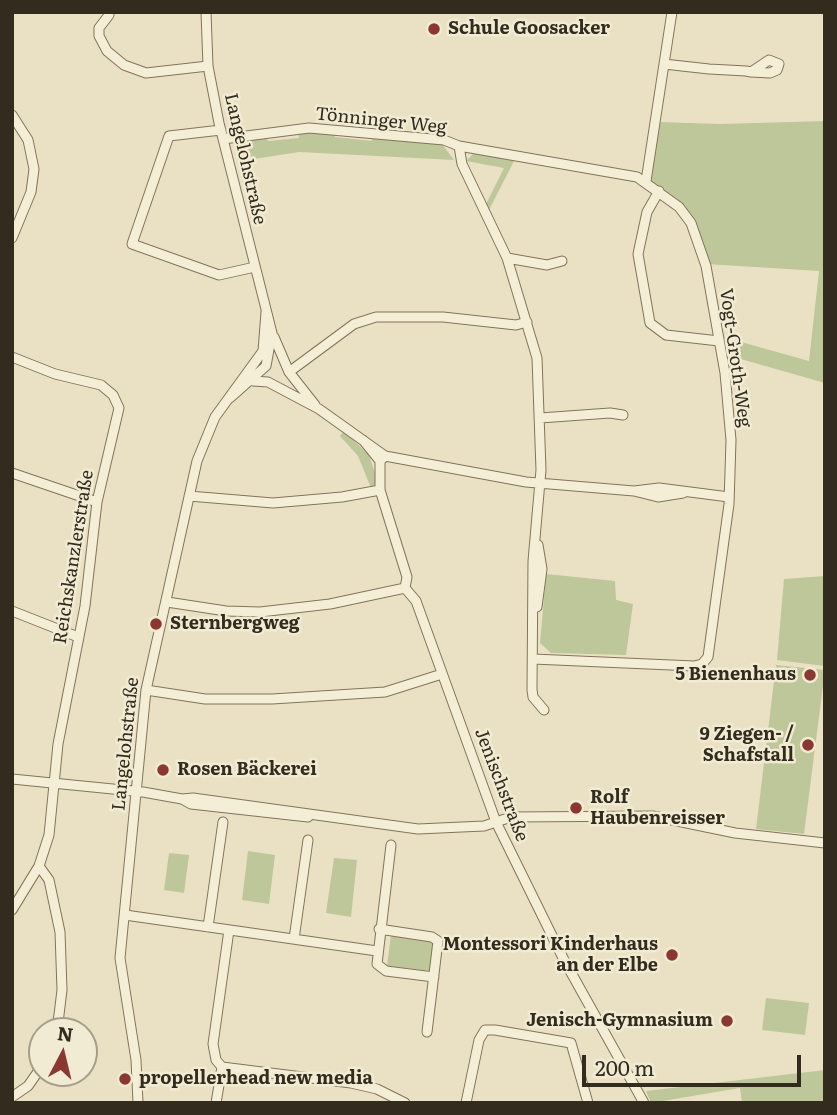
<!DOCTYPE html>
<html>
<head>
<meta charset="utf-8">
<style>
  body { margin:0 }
  #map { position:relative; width:837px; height:1115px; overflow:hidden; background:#eae1c4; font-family:Literata,serif }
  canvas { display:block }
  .frame { position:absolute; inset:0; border:14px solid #342b1f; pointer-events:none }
  .north { position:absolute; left:28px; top:1017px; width:70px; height:70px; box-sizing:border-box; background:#f2ebd3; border:2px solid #a69e8b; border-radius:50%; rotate:7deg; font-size:19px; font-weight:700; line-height:28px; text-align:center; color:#342b1f }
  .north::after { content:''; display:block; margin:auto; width:24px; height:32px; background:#8c3832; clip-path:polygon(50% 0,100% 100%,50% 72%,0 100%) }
  .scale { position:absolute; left:582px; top:1055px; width:219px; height:32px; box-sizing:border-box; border:4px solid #342b1f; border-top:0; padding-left:9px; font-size:21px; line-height:24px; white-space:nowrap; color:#342b1f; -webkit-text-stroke:5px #f2ebd3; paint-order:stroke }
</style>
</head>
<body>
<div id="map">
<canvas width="837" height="1115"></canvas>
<div class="frame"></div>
<div class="north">N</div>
<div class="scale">200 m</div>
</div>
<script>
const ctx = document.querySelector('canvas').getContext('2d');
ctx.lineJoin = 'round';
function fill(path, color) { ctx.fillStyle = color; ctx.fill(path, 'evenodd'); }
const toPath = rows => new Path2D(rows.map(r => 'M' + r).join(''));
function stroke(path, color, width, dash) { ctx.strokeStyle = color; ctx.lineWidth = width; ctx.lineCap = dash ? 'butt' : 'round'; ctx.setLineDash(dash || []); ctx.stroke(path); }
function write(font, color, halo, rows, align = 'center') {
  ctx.font = font + ' Literata,serif'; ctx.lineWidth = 5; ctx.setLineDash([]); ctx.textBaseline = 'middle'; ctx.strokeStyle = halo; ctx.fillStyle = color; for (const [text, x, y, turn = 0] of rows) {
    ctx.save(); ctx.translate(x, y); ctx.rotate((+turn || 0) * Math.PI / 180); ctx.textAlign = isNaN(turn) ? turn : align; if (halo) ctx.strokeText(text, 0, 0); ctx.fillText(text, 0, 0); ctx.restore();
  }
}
fill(toPath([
  [825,121,825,383,730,356,727,338,809,361,819,271,706,264,684,213,646,181,657,122,720,124],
  [298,132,333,132,335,137,372,141,371,135,442,144,454,160,299,152,241,161,237,146,247,144,246,139,266,135,268,141,299,138],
  [474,153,514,161,489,210,486,204,504,168,466,161],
  [344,431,369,455,377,479,375,487,371,488,358,456,340,436],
  [546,574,615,581,616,600,633,604,626,655,551,653,540,643],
  [825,576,825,666,777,660,784,579],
  [776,665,825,670,804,834,756,829],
  [248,851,275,855,269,904,242,900],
  [169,853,189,855,184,893,164,890],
  [334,858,357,860,351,917,326,913],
  [391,935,431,939,434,942,431,971,387,966],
  [766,998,809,1003,805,1035,762,1030],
  [825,1070,825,1103,742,1103,740,1088,651,1103,646,1091]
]), '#bec799');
const minor = toPath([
  [206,12,208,66,219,123,272,333,266,366,230,398],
  [109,15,99,28,99,36,107,51,124,65,146,73,208,66],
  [664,64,709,69,746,71,751,72,770,73,777,70,779,64,769,60,751,72],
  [12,115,28,140,34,169,31,192,12,238],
  [221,130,169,136,132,244,219,275,255,267],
  [223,139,309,128,444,140,459,146,637,177,679,207,691,223,706,266,725,373,731,440,729,504,708,657,702,664,694,666,533,659],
  [459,146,462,164,507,258,537,358,541,470,533,561,532,690,533,697,544,710],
  [646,181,672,12],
  [659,191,647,212,638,254,650,323,666,335,719,341],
  [507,258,547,265,562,261],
  [274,337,289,372,315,405],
  [12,357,55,374,101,385,113,395,119,408,97,502,85,606,58,744,49,835,39,866,12,910],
  [289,372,354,324,376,317,443,317,516,325,527,322],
  [253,381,268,382,319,409,385,456],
  [540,418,610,413,623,415],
  [363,440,380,461],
  [385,456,380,461,380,490,407,577,405,588,416,601,496,822,564,960,644,1103],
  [385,456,526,482,634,491,658,497,683,493],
  [12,473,97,502],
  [634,491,659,488,729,497],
  [189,496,273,503,342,497,380,490],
  [167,602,226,611,260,612,330,604,405,588],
  [537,607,542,569,538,545],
  [12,611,78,637],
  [146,690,205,699,272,699,385,692,442,674],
  [12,779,143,792,182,799,191,804,308,817],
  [182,799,193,798,418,829,484,826,511,817,653,816,735,833,825,843],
  [391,845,377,964,386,971,434,977],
  [39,866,49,880,60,932,62,990,57,1031],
  [125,915,377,951],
  [208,927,223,822],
  [379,929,432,937,438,941,427,1032],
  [294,939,308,840],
  [222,1067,351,1083,377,1089,405,1103],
  [222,1067,216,1060,213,1044,229,930],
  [12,1097,28,1086,42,1066],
  [138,1103,136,1060,120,958,146,690,197,461,215,417,263,351,266,312],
  [216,1103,222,1067],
  [466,1103,479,1040,485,1030,495,1030,571,1043,588,1103]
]);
stroke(minor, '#83735c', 11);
stroke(minor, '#f5eed7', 9);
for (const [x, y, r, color] of [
  [434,29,7,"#8c3832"],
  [156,624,7,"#8c3832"],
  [810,675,7,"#8c3832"],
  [808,745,7,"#8c3832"],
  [163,770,7,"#8c3832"],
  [576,808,7,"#8c3832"],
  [672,955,7,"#8c3832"],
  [727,1021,7,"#8c3832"],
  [125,1079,7,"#8c3832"]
]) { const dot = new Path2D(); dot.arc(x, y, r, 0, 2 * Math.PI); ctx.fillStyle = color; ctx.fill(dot); stroke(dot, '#f2ebd3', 2.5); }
write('bold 18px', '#342b1f', '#f2ebd3', [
  ["Schule Goosacker",448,29],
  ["Sternbergweg",170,624],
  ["5 Bienenhaus",796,675,"right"],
  ["9 Ziegen- /",794,735,"right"],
  ["Schafstall",794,756,"right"],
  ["Rosen Bäckerei",177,770],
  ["Rolf",590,798],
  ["Haubenreisser",590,819],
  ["Montessori Kinderhaus",658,945,"right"],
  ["an der Elbe",658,966,"right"],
  ["Jenisch-Gymnasium",713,1021,"right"],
  ["propellerhead new media",139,1079]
], 'left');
write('18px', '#342b1f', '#f2ebd3', [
  ["Tönninger Weg",381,121,6],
  ["Langelohstraße",245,159,77],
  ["Vogt-Groth-Weg",735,358,82],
  ["Reichskanzlerstraße",74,557,-81],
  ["Langelohstraße",126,744,-84],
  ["Jenischstraße",501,785,69]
]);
</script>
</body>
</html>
